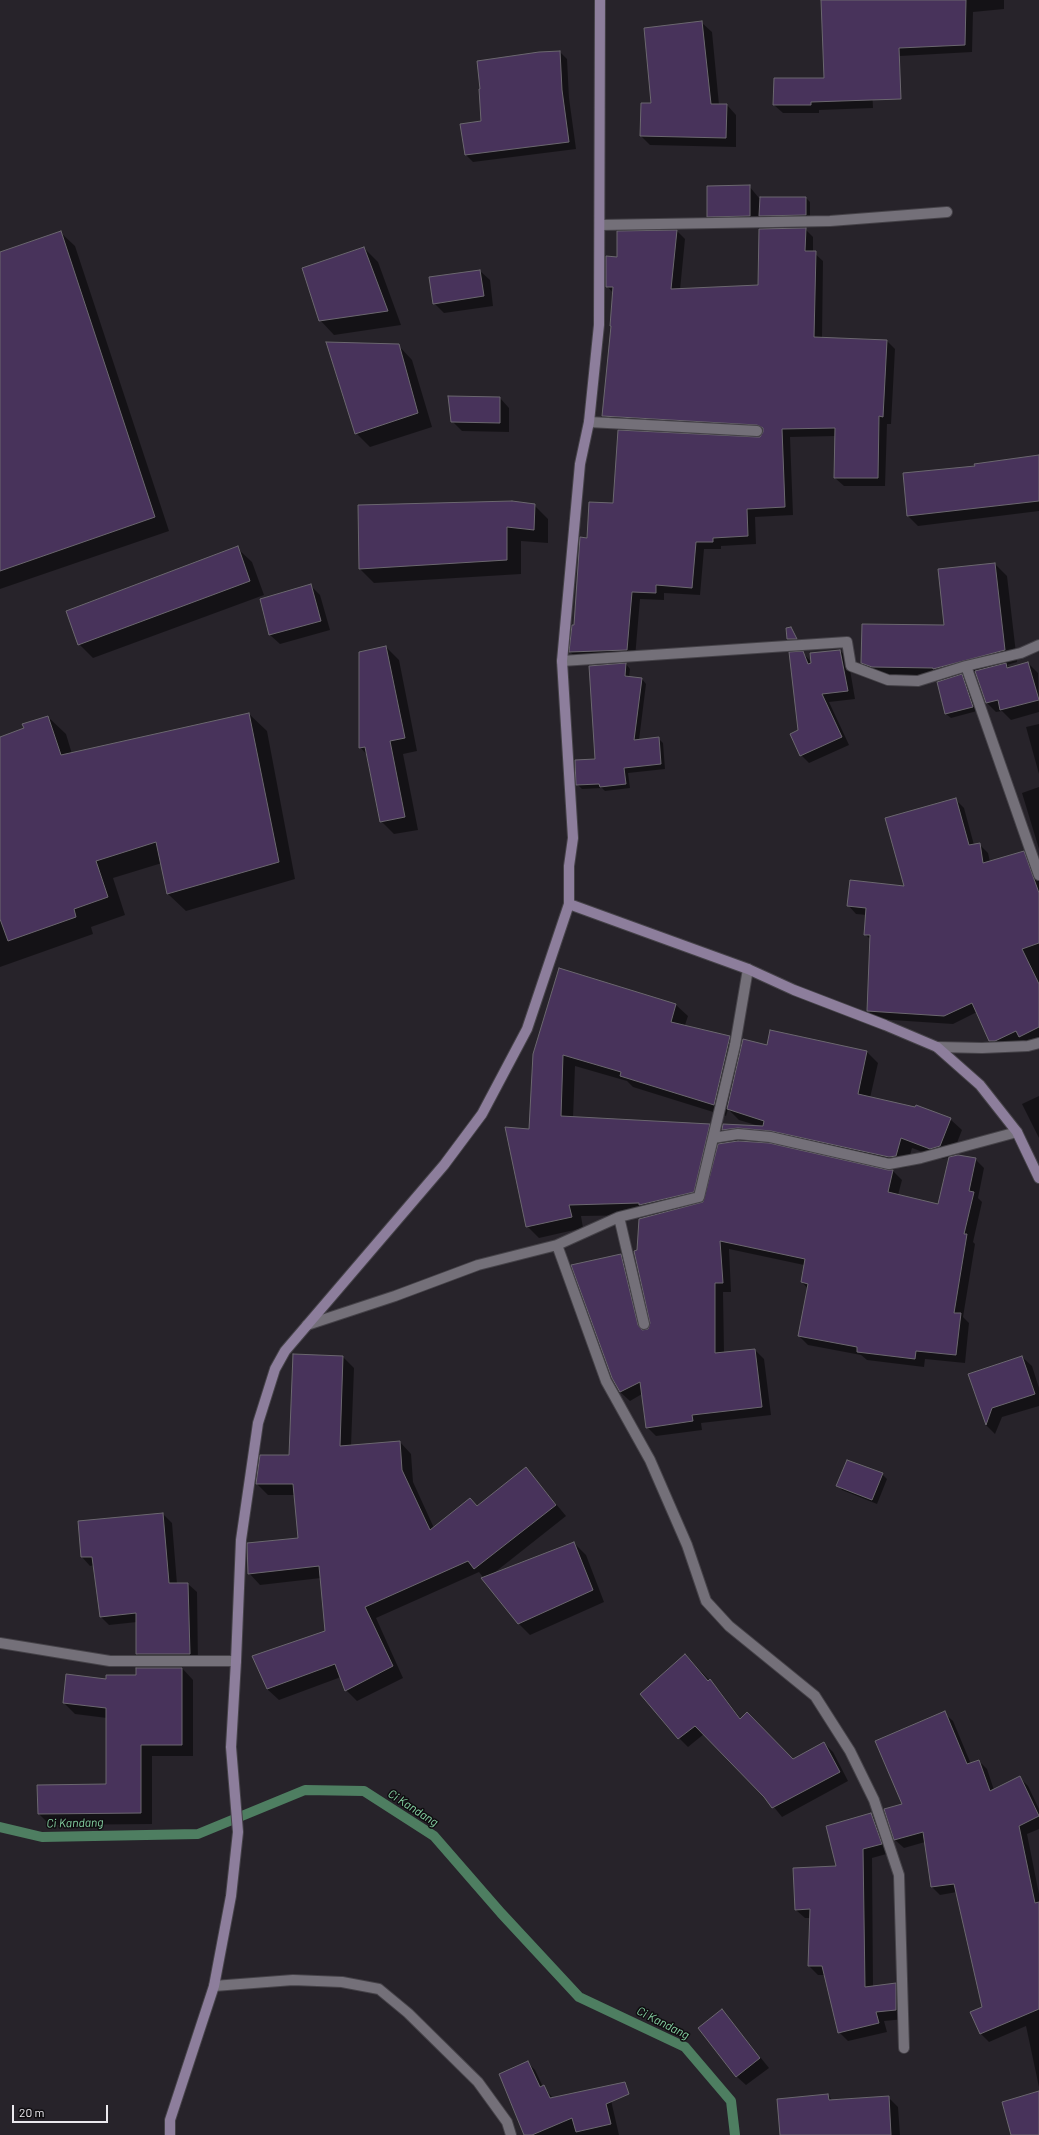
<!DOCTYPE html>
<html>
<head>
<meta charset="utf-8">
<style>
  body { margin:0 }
  #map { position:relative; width:1039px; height:2135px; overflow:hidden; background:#27232a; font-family:Barlow,sans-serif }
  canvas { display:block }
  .scale { position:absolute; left:12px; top:2105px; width:96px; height:18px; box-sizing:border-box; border:2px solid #ebe9ee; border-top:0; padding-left:5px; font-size:12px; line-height:14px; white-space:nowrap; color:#ebe9ee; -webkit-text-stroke:3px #0f0d10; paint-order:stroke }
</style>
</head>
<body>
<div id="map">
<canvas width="1039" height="2135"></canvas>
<div class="scale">20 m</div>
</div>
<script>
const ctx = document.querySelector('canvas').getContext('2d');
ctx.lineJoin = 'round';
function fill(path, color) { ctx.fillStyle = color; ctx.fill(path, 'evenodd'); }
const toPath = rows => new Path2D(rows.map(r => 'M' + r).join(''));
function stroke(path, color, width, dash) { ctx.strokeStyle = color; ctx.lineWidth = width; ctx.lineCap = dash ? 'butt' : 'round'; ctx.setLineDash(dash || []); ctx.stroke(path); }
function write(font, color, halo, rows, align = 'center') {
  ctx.font = font + ' Barlow,sans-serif'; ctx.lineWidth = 3; ctx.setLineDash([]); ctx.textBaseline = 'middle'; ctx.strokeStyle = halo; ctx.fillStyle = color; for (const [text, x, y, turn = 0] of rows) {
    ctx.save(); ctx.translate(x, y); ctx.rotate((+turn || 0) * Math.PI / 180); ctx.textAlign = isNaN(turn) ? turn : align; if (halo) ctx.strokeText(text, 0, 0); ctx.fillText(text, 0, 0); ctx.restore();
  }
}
fill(toPath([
  [822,0,855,0,872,88,873,108,819,110,819,113,783,113,774,105,825,79],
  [892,0,1004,0,1004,9,973,12,972,52,900,56,892,48],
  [702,23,712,32,719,105,727,105,736,115,736,147,650,145,641,136,652,104],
  [560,52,567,59,569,98,576,149,473,162,466,155,482,122],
  [749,186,759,198,806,198,810,202,810,219,765,220,759,214,759,225,718,226,708,216],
  [805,229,813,237,813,252,823,261,822,338,887,341,895,349,891,424,887,424,885,486,844,486,835,478,836,436,790,437,793,515,755,517,756,544,721,546,721,549,704,549,700,595,664,593,664,600,640,599,635,658,579,660,570,652,588,539,614,504,757,438,763,436,764,432,611,424,603,416,612,327,613,293,607,286,618,258,677,231,685,239,680,290,759,286],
  [60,232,75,246,169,531,0,589,0,253],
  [364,248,378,262,401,325,334,335,320,320],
  [480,271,490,280,493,306,444,313,434,303],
  [398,345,412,360,432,427,370,447,356,433],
  [500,398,509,408,509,432,462,431,452,421],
  [1039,456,1039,511,918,526,908,516,904,474,976,467],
  [534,505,548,519,548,543,521,541,521,574,374,583,360,569],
  [237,548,252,562,264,595,93,658,79,644],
  [995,564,1007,576,1017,662,1007,665,1010,668,1028,663,1038,673,1039,712,1011,720,1002,711,996,712,987,703,976,673,963,677,966,680,977,711,951,718,946,714,946,680,885,679,875,675,862,663,945,626],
  [310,585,320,595,330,630,280,644,270,635,261,599],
  [386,647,399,660,417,751,403,754,418,830,394,834,381,821,368,756,360,747],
  [840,651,848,658,855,699,829,702,849,745,809,763,801,755,799,730,802,652,812,663],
  [626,664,630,669,629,677,642,679,646,684,639,740,658,738,663,743,665,769,628,773,630,788,605,791,602,788,582,789,577,784,596,760],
  [249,714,267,731,295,879,186,911,168,894,162,863,113,878,125,915,91,927,93,934,0,967,0,738,25,729,48,717,66,734,72,754],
  [1039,724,1039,774,1026,727],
  [1039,787,1039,849,1022,793],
  [956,800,964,808,974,845,979,844,988,853,990,862,1023,852,1032,860,1039,880,1039,1040,1028,1045,1024,1040,1004,1049,999,1049,990,1041,977,1012,953,1024,876,1019,868,1011,870,939,865,934,867,915,856,914,848,905,905,887],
  [560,969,676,1005,688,1016,685,1025,729,1037,741,1049,767,1046,771,1031,867,1052,878,1063,870,1098,950,1119,962,1130,951,1158,975,1159,984,1168,978,1198,982,1202,973,1242,975,1244,963,1317,969,1323,965,1363,925,1359,924,1367,867,1360,861,1355,808,1345,799,1336,808,1289,802,1282,804,1265,729,1249,731,1292,723,1292,724,1353,755,1350,764,1359,771,1415,701,1423,702,1430,656,1436,647,1427,642,1394,630,1401,620,1392,621,1255,630,1264,646,1332,651,1327,638,1250,652,1216,650,1215,581,1216,583,1228,539,1238,527,1226,530,1130],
  [575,1066,627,1081,633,1087,726,1116,728,1109,739,1120,759,1126,724,1125,723,1130,735,1142,719,1145,721,1136,709,1125,573,1118],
  [750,1138,783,1141,901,1168,907,1167,912,1148,942,1159,950,1157,939,1205,898,1195,902,1180,893,1171,887,1171,769,1144,736,1141],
  [1039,1096,1039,1138,1022,1104],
  [343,1357,354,1368,351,1446,400,1442,411,1454,413,1482,434,1528,478,1507,526,1468,566,1516,494,1573,574,1543,586,1555,604,1602,530,1635,518,1623,479,1572,376,1618,403,1678,357,1701,346,1690,341,1677,279,1700,267,1689,326,1632,321,1578,260,1585,249,1573,299,1539,295,1495,268,1495,257,1484,290,1456],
  [1022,1357,1032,1366,1039,1388,1039,1406,1002,1417,995,1434,986,1425,970,1374],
  [882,1474,887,1479,877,1504,842,1490,838,1486],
  [163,1514,172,1523,177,1584,188,1584,197,1592,198,1663,146,1663,137,1654,137,1622,109,1625,101,1617,94,1565,90,1566,82,1557],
  [685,1655,719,1690,741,1719,793,1760,824,1743,833,1752,848,1781,782,1817,765,1796,704,1734,688,1747,679,1738],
  [182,1668,193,1680,193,1756,152,1756,152,1824,50,1825,39,1814,107,1785,107,1718,75,1714,64,1703,107,1680],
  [944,1713,953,1721,971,1764,979,1761,987,1769,994,1790,1020,1778,1028,1786,1039,1809,1039,1829,1027,1834,1039,1894,1039,2087,1026,2026,989,2042,981,2034,972,2012,983,2007,957,1892,940,1895,931,1886,925,1842,904,1848,895,1840,885,1810,903,1805],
  [871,1814,880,1823,890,1853,872,1858,873,1987,895,1984,904,1993,905,2019,884,2021,887,2032,848,2041,839,2032,825,1975,818,1975,809,1966,810,1918,805,1918,796,1910,837,1867],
  [722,2010,769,2068,746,2085,736,2076],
  [527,2062,535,2070,543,2087,553,2098,610,2096,619,2135,525,2135],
  [828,2095,833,2101,888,2097,898,2107,900,2135,782,2135]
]), '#0007');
stroke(toPath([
  [0,1827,42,1837,198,1834,305,1790,364,1791,434,1836,501,1913,579,1997,685,2047,731,2101,735,2135]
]), '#4e7e61', 10);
const building = toPath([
  [821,0,966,0,965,45,899,48,901,99,811,102,811,105,773,105,774,78,824,78,821,0],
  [702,21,711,104,727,104,726,138,640,136,641,103,651,103,644,28,702,21],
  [560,51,562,90,569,142,465,155,460,124,481,121,479,89,480,89,477,61,539,52,560,51],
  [750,185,750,216,707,217,707,186,750,185],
  [760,197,806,197,806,215,759,216,760,197],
  [806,228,805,251,816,251,814,337,887,340,883,417,879,416,878,478,834,478,835,428,782,429,785,507,747,509,748,536,713,538,713,542,696,542,692,588,656,585,656,593,632,592,627,650,569,652,572,625,574,625,580,537,587,538,589,502,613,503,618,430,757,437,760,437,763,432,763,428,757,425,602,416,611,326,610,326,613,287,606,287,606,256,617,257,617,231,677,230,671,289,758,285,759,229,806,228],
  [61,231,155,517,0,571,0,252,61,231],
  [364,247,388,311,319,321,302,268,364,247],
  [480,270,484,296,433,304,429,277,480,270],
  [326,342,399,344,418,413,355,434,326,342],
  [448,396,500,397,500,423,451,422,448,396],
  [1039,455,1039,501,907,516,903,473,975,466,974,464,1039,455],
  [512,501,535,504,534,530,507,527,507,560,359,569,358,505,512,501],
  [238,546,250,581,78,645,66,611,238,546],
  [995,563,1005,650,933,669,933,668,872,667,861,663,862,624,944,625,938,569,995,563],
  [311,584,321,621,269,635,260,599,311,584],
  [791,627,797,639,787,639,786,628,791,627],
  [386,646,405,738,390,741,405,817,380,822,365,747,359,748,359,652,386,646],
  [840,650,848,691,822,694,842,737,800,756,790,734,798,730,789,652,803,651,808,664,811,663,810,653,840,650],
  [1028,662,1039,700,1000,710,998,700,986,703,975,671,1006,663,1007,668,1028,662],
  [626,663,625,676,642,678,634,740,659,737,661,764,624,768,626,784,600,787,599,784,576,785,575,760,595,759,589,666,626,663],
  [962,674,973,707,945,714,937,682,962,674],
  [249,713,279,862,167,894,156,842,96,861,108,897,74,909,76,917,8,941,0,919,0,737,24,728,22,724,48,716,61,755,249,713],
  [956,798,969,845,980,843,983,863,1024,851,1039,893,1039,943,1022,949,1039,984,1039,1027,1019,1037,1016,1031,995,1041,989,1041,972,1003,944,1016,867,1011,870,935,864,935,866,908,847,906,850,880,904,886,885,818,956,798],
  [559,968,676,1004,671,1022,730,1036,714,1105,620,1076,621,1072,563,1055,561,1116,710,1124,694,1192,639,1205,639,1203,569,1205,572,1217,526,1227,505,1127,529,1129,533,1054,559,968],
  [770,1030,867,1051,858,1094,915,1107,916,1105,951,1118,940,1146,930,1149,901,1138,896,1156,889,1157,771,1131,738,1128,722,1130,723,1124,763,1126,764,1121,727,1109,743,1039,767,1045,770,1030],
  [738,1141,769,1143,888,1170,893,1170,888,1192,938,1204,949,1157,958,1155,976,1158,969,1191,974,1192,964,1234,967,1234,954,1313,961,1313,956,1355,916,1351,915,1359,857,1352,857,1347,798,1336,808,1284,801,1282,805,1259,720,1241,723,1283,715,1283,715,1353,755,1349,762,1407,692,1415,693,1421,646,1428,640,1382,620,1392,612,1378,571,1265,621,1254,638,1325,642,1330,648,1329,650,1323,634,1251,637,1250,639,1219,703,1202,718,1144,738,1141],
  [293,1354,343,1356,340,1446,400,1441,402,1470,430,1530,470,1498,477,1506,526,1467,556,1505,474,1569,468,1561,365,1607,393,1666,345,1691,335,1664,267,1689,252,1656,325,1631,319,1566,248,1574,247,1543,298,1538,293,1484,256,1484,260,1455,289,1455,293,1354],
  [1022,1356,1035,1394,992,1408,986,1425,968,1374,1022,1356],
  [847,1460,883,1473,872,1500,836,1486,847,1460],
  [163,1513,169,1583,188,1583,190,1654,136,1654,136,1613,100,1617,92,1557,81,1557,78,1521,163,1513],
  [574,1542,593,1590,518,1624,481,1578,574,1542],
  [685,1654,708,1681,710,1679,740,1719,747,1712,793,1759,824,1742,840,1772,772,1808,764,1797,695,1726,678,1739,640,1694,685,1654],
  [136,1668,182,1668,182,1745,141,1745,141,1813,38,1814,37,1785,106,1784,106,1708,63,1703,66,1674,106,1679,106,1675,136,1675,136,1668],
  [945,1711,967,1764,979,1760,990,1791,1020,1776,1039,1816,1019,1826,1035,1903,1039,1902,1039,2009,980,2034,970,2012,982,2007,954,1884,931,1887,923,1832,894,1840,884,1809,902,1804,875,1741,945,1711],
  [871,1813,882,1844,863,1849,865,1987,896,1983,896,2010,876,2012,879,2023,838,2033,822,1966,808,1966,810,1909,795,1910,793,1868,836,1866,826,1826,871,1813],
  [722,2009,760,2058,736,2077,698,2028,722,2009],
  [528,2061,540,2087,544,2085,550,2098,625,2082,629,2094,606,2104,611,2124,576,2132,572,2118,532,2135,524,2135,499,2074,528,2061],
  [1039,2091,1039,2135,1011,2135,1002,2102,1039,2091],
  [828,2094,829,2100,889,2096,891,2135,780,2135,777,2099,828,2094]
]);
fill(building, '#48335b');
stroke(building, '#6b676f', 1);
const street = toPath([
  [600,225,830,221,947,212],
  [589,422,757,431],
  [562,661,847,642,851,666,888,680,918,681,966,666,1021,653,1039,645],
  [966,666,1039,875],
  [937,1047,982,1048,1028,1046,1039,1043],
  [713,1138,738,1134,770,1137,889,1164,921,1158,1017,1132],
  [619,1217,644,1324],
  [557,1245,619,1217,699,1197,735,1045,748,969],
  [307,1325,395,1296,478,1265,557,1245,606,1381,650,1460,687,1545,706,1601,729,1626,815,1696,850,1751,874,1800,899,1875,904,2048],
  [0,1643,110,1661,236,1661],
  [214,1986,293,1980,342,1982,379,1989,408,2013,478,2082,507,2122,511,2135]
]);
const secondary = toPath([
  [569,904,748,969,794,990,885,1025,937,1047,980,1085,1017,1132,1039,1178],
  [170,2135,170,2120,214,1986,231,1896,238,1832,231,1747,236,1661,241,1540,258,1423,275,1369,285,1351,444,1165,482,1114,527,1029,569,904,569,866,573,838,562,661,580,464,589,422,599,325,600,0]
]);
stroke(street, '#454248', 12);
stroke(secondary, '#454248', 12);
stroke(street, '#747079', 10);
stroke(secondary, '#8d7e9c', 10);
write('italic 12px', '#86d2a3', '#0f0d10', [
  ["Ci Kandang",413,1808,33],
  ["Ci Kandang",75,1823,-1],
  ["Ci Kandang",663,2023,27]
]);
</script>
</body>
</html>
